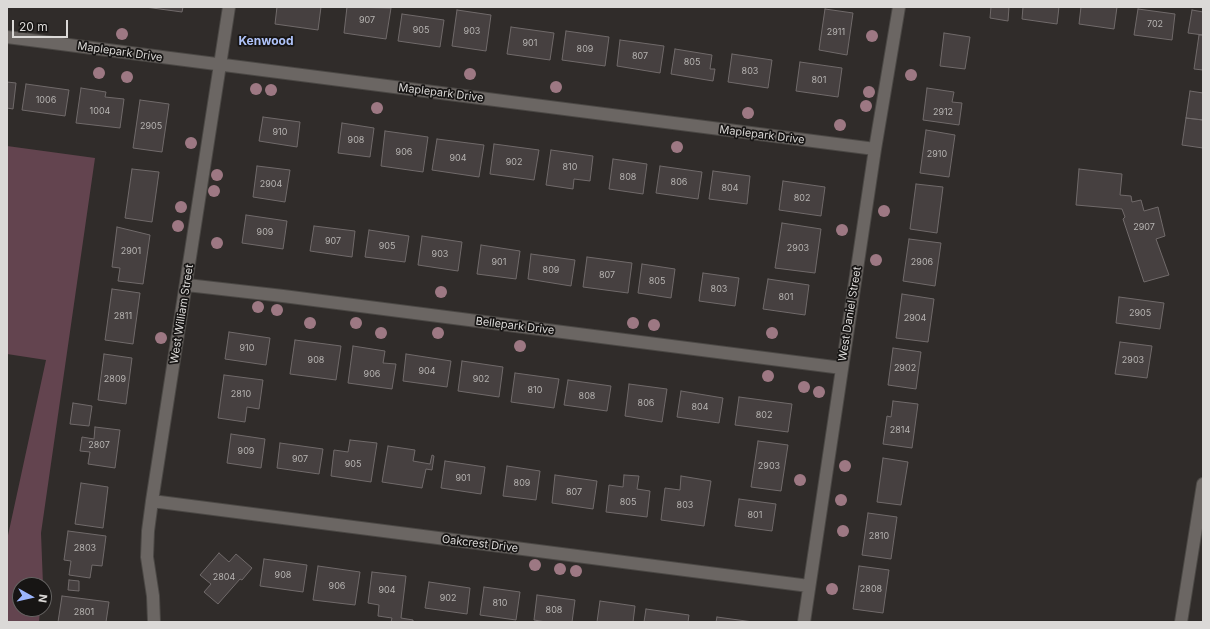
<!DOCTYPE html>
<html>
<head>
<meta charset="utf-8">
<style>
  body { margin:0 }
  #map { position:relative; width:1210px; height:629px; overflow:hidden; background:#302c2a; font-family:Inter,sans-serif }
  canvas { display:block }
  .frame { position:absolute; inset:0; border:8px solid #dbd9d7; pointer-events:none }
  .north { position:absolute; left:12px; top:577px; width:40px; height:40px; box-sizing:border-box; background:#171514; border:1px solid #656362; border-radius:50%; rotate:98deg; font-size:11px; font-weight:700; line-height:16px; text-align:center; color:#dbd9d7 }
  .north::after { content:''; display:block; margin:auto; width:14px; height:18px; background:#9bb5fd; clip-path:polygon(50% 0,100% 100%,50% 72%,0 100%) }
  .scale { position:absolute; left:12px; top:20px; width:56px; height:18px; box-sizing:border-box; border:2px solid #dbd9d7; border-top:0; padding-left:5px; font-size:12px; line-height:14px; white-space:nowrap; color:#dbd9d7; -webkit-text-stroke:3px #171514; paint-order:stroke }
</style>
</head>
<body>
<div id="map">
<canvas width="1210" height="629"></canvas>
<div class="frame"></div>
<div class="north">N</div>
<div class="scale">20 m</div>
</div>
<script>
const ctx = document.querySelector('canvas').getContext('2d');
ctx.lineJoin = 'round';
function fill(path, color) { ctx.fillStyle = color; ctx.fill(path, 'evenodd'); }
const toPath = rows => new Path2D(rows.map(r => 'M' + r).join(''));
function stroke(path, color, width, dash) { ctx.strokeStyle = color; ctx.lineWidth = width; ctx.lineCap = dash ? 'butt' : 'round'; ctx.setLineDash(dash || []); ctx.stroke(path); }
function write(font, color, halo, rows, align = 'center') {
  ctx.font = font + ' Inter,sans-serif'; ctx.lineWidth = 3.5; ctx.setLineDash([]); ctx.textBaseline = 'middle'; ctx.strokeStyle = halo; ctx.fillStyle = color; for (const [text, x, y, turn = 0] of rows) {
    ctx.save(); ctx.translate(x, y); ctx.rotate((+turn || 0) * Math.PI / 180); ctx.textAlign = isNaN(turn) ? turn : align; if (halo) ctx.strokeText(text, 0, 0); ctx.fillText(text, 0, 0); ctx.restore();
  }
}
fill(toPath([
  [7,146,95,158,41,533,43,585,20,585,20,609,40,609,39,622,7,622,7,540,46,360,7,354]
]), '#63444f');
const building = toPath([
  [145,7,183,7,182,12,145,7],
  [277,7,321,7,318,30,275,24,277,7],
  [347,7,391,8,386,39,344,33,347,7],
  [991,7,1009,7,1008,21,990,18,991,7],
  [1023,7,1059,7,1057,24,1022,19,1023,7],
  [1081,7,1117,7,1114,29,1079,24,1081,7],
  [825,9,853,13,847,55,819,50,825,9],
  [1138,9,1175,14,1172,40,1134,35,1138,9],
  [457,10,491,15,486,51,452,46,457,10],
  [1192,10,1203,12,1203,35,1188,33,1192,10],
  [402,14,444,20,440,47,398,41,402,14],
  [511,27,554,33,550,60,507,54,511,27],
  [566,31,609,37,605,66,562,60,566,31],
  [944,33,970,37,965,69,940,66,944,33],
  [1199,35,1203,35,1203,70,1194,69,1199,35],
  [620,40,664,46,660,73,617,66,620,40],
  [675,49,712,55,710,69,715,69,713,81,671,74,675,49],
  [732,54,772,60,768,88,728,82,732,54],
  [800,62,842,68,838,97,796,91,800,62],
  [7,82,16,83,13,109,7,108,7,82],
  [26,84,69,90,65,116,22,110,26,84],
  [81,88,106,92,105,97,124,99,120,128,76,123,81,88],
  [927,88,954,92,952,102,962,103,959,125,923,120,927,88],
  [1190,91,1203,93,1203,120,1186,118,1190,91],
  [140,100,169,104,162,152,133,148,140,100],
  [263,117,300,122,297,147,259,141,263,117],
  [1186,118,1203,120,1203,148,1182,145,1186,118],
  [342,123,374,128,370,157,338,153,342,123],
  [926,130,955,135,949,177,920,173,926,130],
  [385,131,428,137,423,172,381,166,385,131],
  [437,139,484,145,479,177,432,170,437,139],
  [494,144,539,150,534,180,490,174,494,144],
  [551,150,593,156,590,181,574,179,573,189,546,185,551,150],
  [613,159,647,164,643,194,609,189,613,159],
  [257,166,290,170,285,202,253,197,257,166],
  [660,166,702,172,698,199,656,193,660,166],
  [132,169,159,172,152,222,125,218,132,169],
  [1079,169,1122,174,1120,195,1131,196,1132,202,1141,200,1144,211,1158,207,1165,236,1156,239,1169,275,1144,282,1123,219,1125,217,1122,209,1076,205,1079,169],
  [713,171,750,176,747,204,709,199,713,171],
  [783,181,825,187,821,216,779,210,783,181],
  [916,184,943,187,937,233,910,229,916,184],
  [246,215,287,221,283,249,242,243,246,215],
  [782,223,821,229,815,273,775,268,782,223],
  [314,226,355,231,352,257,310,251,314,226],
  [117,227,150,235,143,284,118,281,120,268,112,267,117,227],
  [369,230,409,236,405,262,365,257,369,230],
  [422,236,462,242,458,271,418,265,422,236],
  [909,239,941,243,935,286,903,281,909,239],
  [481,245,520,251,516,279,477,274,481,245],
  [531,254,575,260,571,286,528,279,531,254],
  [587,257,632,263,628,293,583,287,587,257],
  [642,264,675,269,671,298,638,293,642,264],
  [703,273,739,278,735,306,699,301,703,273],
  [768,279,809,285,805,315,763,309,768,279],
  [112,289,140,293,133,344,105,340,112,289],
  [902,294,934,299,928,342,896,338,902,294],
  [1119,297,1164,303,1160,329,1116,323,1119,297],
  [229,332,270,338,266,365,225,359,229,332],
  [295,340,341,346,336,380,290,374,295,340],
  [1120,342,1152,346,1147,378,1115,374,1120,342],
  [353,346,385,351,383,363,396,364,392,389,348,383,353,346],
  [893,348,921,352,916,389,888,385,893,348],
  [104,354,132,358,126,404,98,400,104,354],
  [406,354,451,361,447,387,403,381,406,354],
  [462,361,503,367,499,397,458,391,462,361],
  [515,373,559,379,554,408,511,402,515,373],
  [224,375,263,380,259,409,247,407,245,422,218,418,224,375],
  [568,380,611,386,607,411,564,405,568,380],
  [629,384,667,389,662,422,625,416,629,384],
  [681,391,723,398,719,423,677,417,681,391],
  [739,397,792,404,788,432,735,425,739,397],
  [893,401,918,404,912,448,883,444,887,416,891,417,893,401],
  [73,403,92,406,89,426,70,424,73,403],
  [95,427,120,430,115,468,88,464,90,452,80,451,82,437,94,439,95,427],
  [231,434,265,439,261,468,227,463,231,434],
  [350,440,377,443,371,482,331,476,334,450,348,452,350,440],
  [758,441,788,445,781,491,751,487,758,441],
  [280,443,323,449,319,474,277,468,280,443],
  [388,446,415,450,413,461,430,464,432,455,434,456,432,470,426,469,422,488,382,482,388,446],
  [883,458,908,462,901,505,877,502,883,458],
  [445,461,485,467,481,494,441,488,445,461],
  [507,466,540,471,536,500,503,496,507,466],
  [555,475,597,481,593,509,552,503,555,475],
  [624,475,639,476,637,489,650,491,647,517,606,512,609,485,623,487,624,475],
  [681,476,711,481,704,526,661,520,665,488,680,490,681,476],
  [81,483,108,487,103,528,75,524,81,483],
  [739,499,776,504,772,531,735,526,739,499],
  [868,513,897,517,891,559,862,555,868,513],
  [68,531,106,536,102,566,92,565,90,578,69,575,71,561,64,560,68,531],
  [219,553,229,562,236,554,252,568,242,580,240,579,218,604,204,592,211,584,200,575,219,553],
  [264,559,307,565,303,592,260,586,264,559],
  [318,566,360,572,355,605,313,600,318,566],
  [859,566,889,570,883,613,853,609,859,566],
  [372,572,406,576,401,618,413,620,413,622,391,622,392,618,378,616,379,605,368,603,372,572],
  [69,580,79,581,79,591,68,590,69,580],
  [429,582,470,588,467,614,425,608,429,582],
  [484,587,520,592,516,620,480,615,484,587],
  [537,595,575,600,572,622,546,622,534,620,537,595],
  [62,596,109,602,106,622,58,622,62,596],
  [600,601,635,606,633,622,597,622,600,601],
  [646,609,689,615,688,622,644,622,646,609],
  [717,617,753,622,716,622,717,617]
]);
fill(building, '#464040');
stroke(building, '#706a6a', 1);
const street = toPath([
  [7,37,875,149],
  [187,285,283,296,842,368],
  [152,501,809,586],
  [154,622,153,596,147,557,148,531,152,501,229,7],
  [804,622,875,149,899,7],
  [1181,622,1203,484]
]);
stroke(street, '#4b4845', 14);
stroke(street, '#6b6663', 12);
ctx.fillStyle = '#9d7883';
for (const [x, y] of [
  [122,34],
  [872,36],
  [99,73],
  [470,74],
  [911,75],
  [127,77],
  [556,87],
  [256,89],
  [271,90],
  [869,92],
  [866,106],
  [377,108],
  [748,113],
  [840,125],
  [191,143],
  [677,147],
  [217,175],
  [214,191],
  [181,207],
  [884,211],
  [178,226],
  [842,230],
  [217,243],
  [876,260],
  [441,292],
  [258,307],
  [277,310],
  [310,323],
  [356,323],
  [633,323],
  [654,325],
  [381,333],
  [438,333],
  [772,333],
  [161,338],
  [520,346],
  [768,376],
  [804,387],
  [819,392],
  [845,466],
  [800,480],
  [841,500],
  [843,531],
  [535,565],
  [560,569],
  [576,571],
  [832,589]
]) { ctx.beginPath(); ctx.arc(x, y, 6, 0, 2 * Math.PI); ctx.fill(); }
write('9px', '#b6b3b1', null, [
  ["907",367,20],
  ["702",1155,24],
  ["905",421,30],
  ["903",472,31],
  ["2911",836,32],
  ["901",530,43],
  ["809",585,49],
  ["807",640,56],
  ["805",692,62],
  ["803",750,71],
  ["801",819,80],
  ["1006",46,100],
  ["1004",100,111],
  ["2912",943,112],
  ["2905",151,126],
  ["910",280,132],
  ["908",356,140],
  ["906",404,152],
  ["2910",937,154],
  ["904",458,158],
  ["902",514,162],
  ["810",570,167],
  ["808",628,177],
  ["806",679,182],
  ["2904",271,184],
  ["804",730,188],
  ["802",802,198],
  ["2907",1144,227],
  ["909",265,232],
  ["907",333,241],
  ["905",387,246],
  ["2903",798,248],
  ["2901",131,251],
  ["903",440,254],
  ["901",499,262],
  ["2906",922,262],
  ["809",551,270],
  ["807",607,275],
  ["805",657,281],
  ["803",719,289],
  ["801",786,297],
  ["2905",1140,313],
  ["2811",123,316],
  ["2904",915,318],
  ["910",247,348],
  ["908",316,360],
  ["2903",1133,360],
  ["2902",905,368],
  ["904",427,371],
  ["906",372,374],
  ["2809",115,379],
  ["902",481,379],
  ["810",535,390],
  ["2810",241,394],
  ["808",587,396],
  ["806",646,403],
  ["804",700,407],
  ["802",764,415],
  ["2814",900,430],
  ["2807",99,445],
  ["909",246,451],
  ["907",300,459],
  ["905",353,464],
  ["2903",769,466],
  ["901",463,478],
  ["809",522,483],
  ["807",574,492],
  ["805",628,502],
  ["803",685,505],
  ["801",755,515],
  ["2810",879,536],
  ["2803",85,548],
  ["908",283,575],
  ["2804",224,577],
  ["906",337,586],
  ["2808",871,589],
  ["904",387,590],
  ["902",448,598],
  ["810",500,603],
  ["808",554,610],
  ["2801",84,612]
]);
write('11px', '#dbd9d7', '#171514', [
  ["Maplepark Drive",120,52,8],
  ["Maplepark Drive",441,93,7],
  ["Maplepark Drive",762,135,7],
  ["West William Street",182,314,-81],
  ["West Daniel Street",850,314,-81],
  ["Bellepark Drive",515,326,7],
  ["Oakcrest Drive",480,544,7]
]);
write('bold 12px', '#afc3f9', '#171514', [
  ["Kenwood",266,41]
]);
</script>
</body>
</html>
